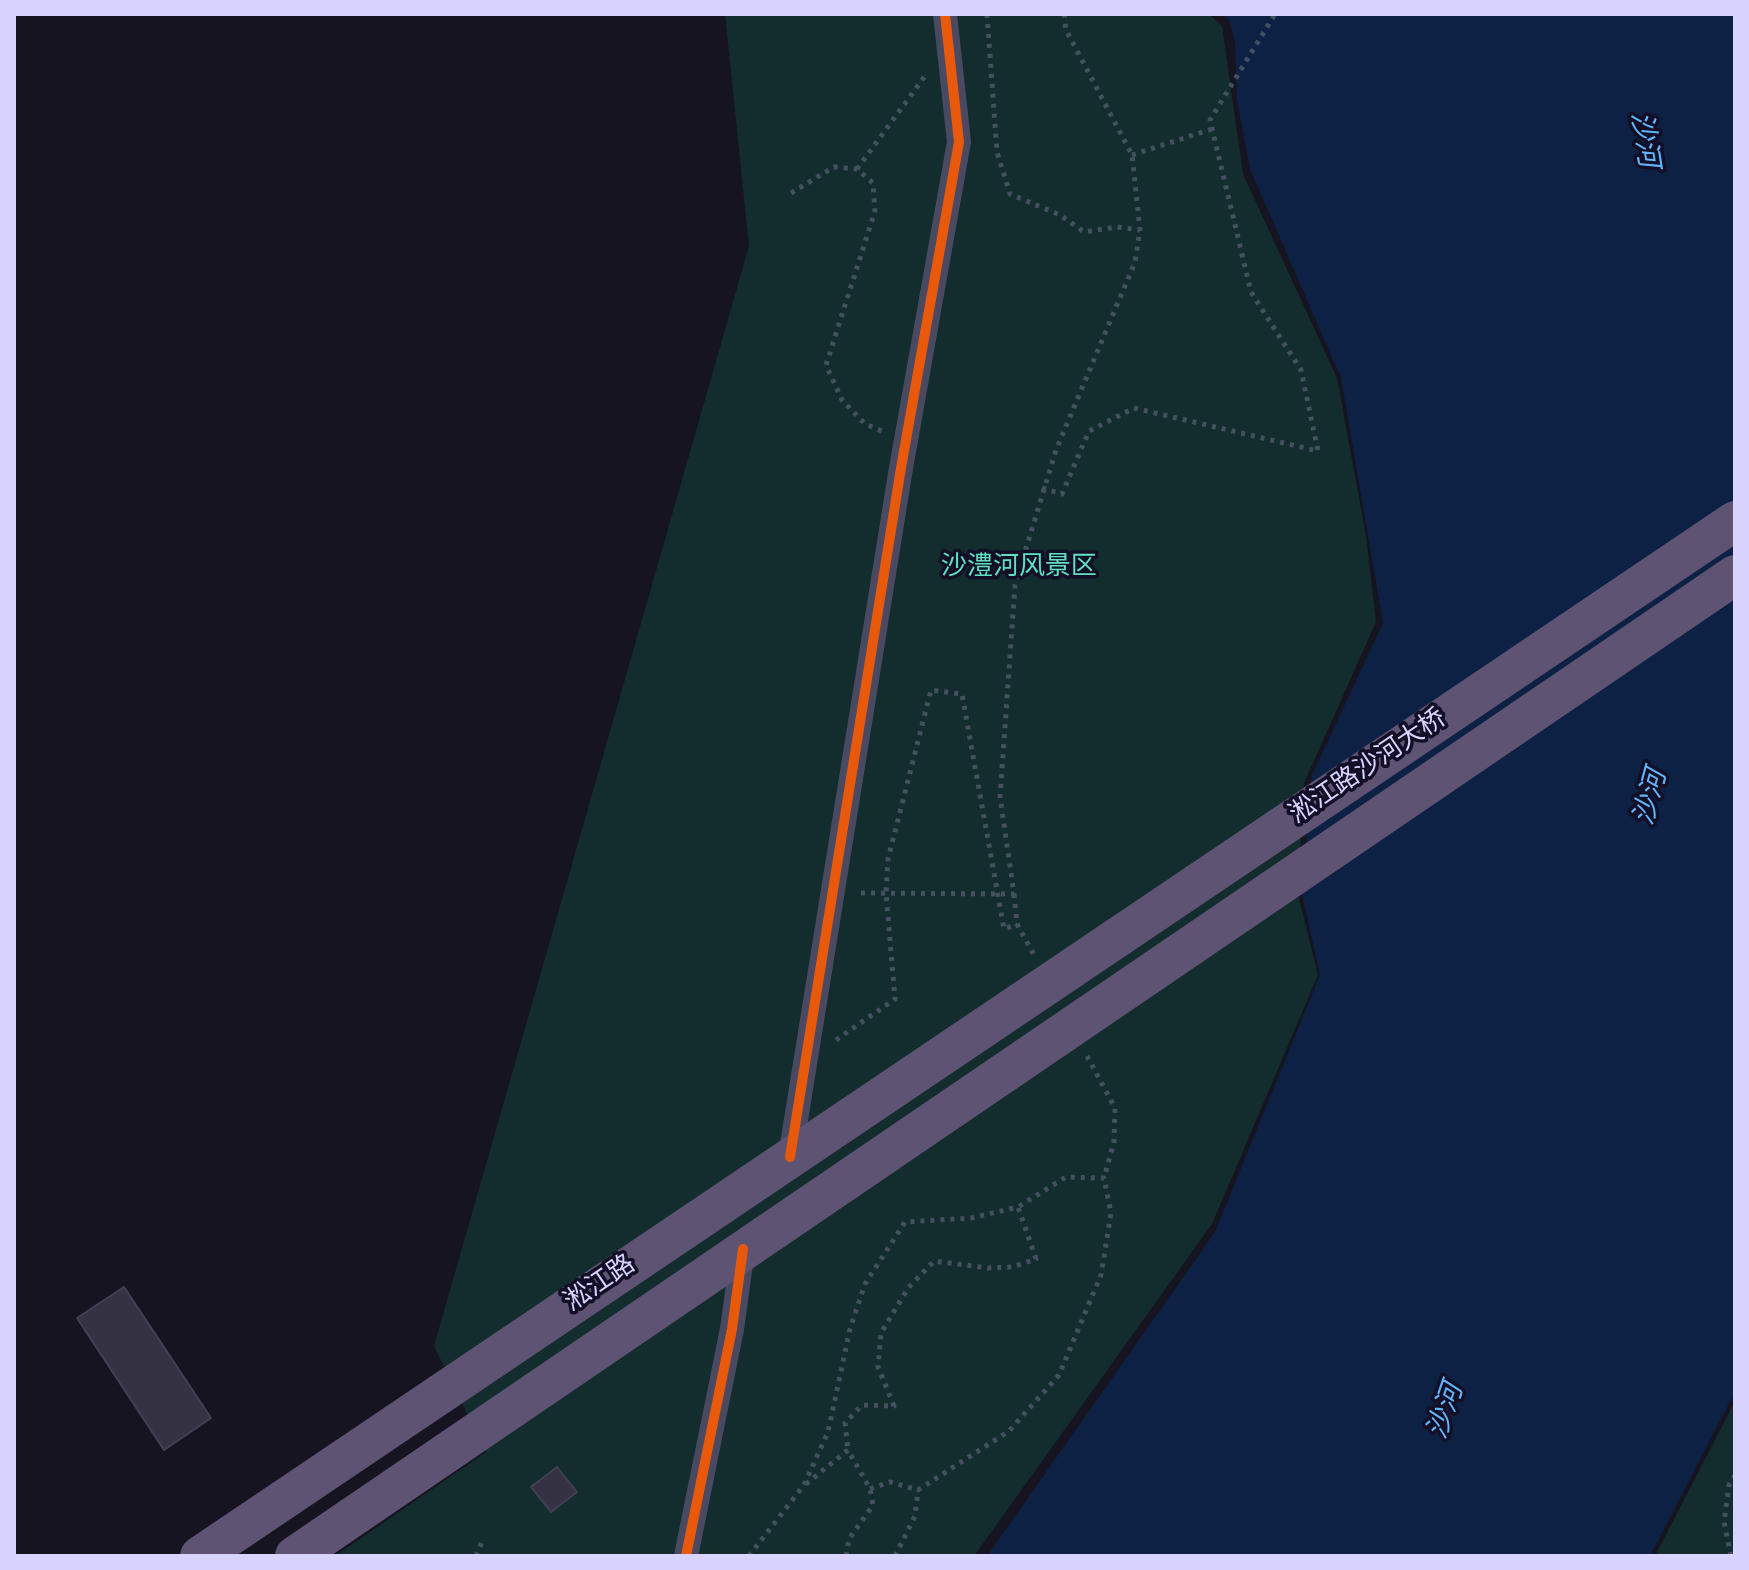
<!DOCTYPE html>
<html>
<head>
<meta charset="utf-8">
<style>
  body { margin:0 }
  #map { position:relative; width:1749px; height:1570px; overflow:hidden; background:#161421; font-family:Overpass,sans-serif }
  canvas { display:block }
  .frame { position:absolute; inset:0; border:16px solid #d9d4ff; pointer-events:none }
</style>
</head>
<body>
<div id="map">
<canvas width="1749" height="1570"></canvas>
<div class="frame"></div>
</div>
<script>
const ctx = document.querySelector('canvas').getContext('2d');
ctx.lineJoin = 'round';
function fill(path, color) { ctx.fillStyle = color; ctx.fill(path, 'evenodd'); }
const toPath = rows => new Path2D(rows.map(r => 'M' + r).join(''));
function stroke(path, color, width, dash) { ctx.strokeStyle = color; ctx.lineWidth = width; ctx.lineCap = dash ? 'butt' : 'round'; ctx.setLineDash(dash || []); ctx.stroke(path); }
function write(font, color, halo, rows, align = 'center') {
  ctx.font = font + ' Overpass,"Noto Sans SC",sans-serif'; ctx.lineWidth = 7; ctx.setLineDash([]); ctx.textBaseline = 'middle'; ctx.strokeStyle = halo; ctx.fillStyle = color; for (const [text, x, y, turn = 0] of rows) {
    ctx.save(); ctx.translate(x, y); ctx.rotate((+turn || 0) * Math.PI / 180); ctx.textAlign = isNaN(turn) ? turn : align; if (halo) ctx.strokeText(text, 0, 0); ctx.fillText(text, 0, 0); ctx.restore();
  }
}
fill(toPath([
  [725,14,1209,14,1222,26,1243,174,1337,378,1366,536,1376,622,1304,783,1298,894,1318,975,1212,1224,974,1556,335,1556,486,1452,434,1346,749,246],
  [1735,1401,1735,1556,1655,1556]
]), '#132c2d');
fill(toPath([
  [1222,14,1735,14,1735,1392,1650,1556,987,1556,1215,1232,1320,975,1302,894,1312,775,1383,623,1341,378,1250,169,1237,101,1235,43,1230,21]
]), '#0d2144');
const building = toPath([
  [124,1287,211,1418,164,1450,77,1318,124,1287],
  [557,1467,577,1492,551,1512,531,1487,557,1467]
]);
fill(building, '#343243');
stroke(building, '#433f54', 2);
stroke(toPath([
  [987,14,997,152,1010,194,1060,215,1084,232,1117,227,1140,230],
  [1132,155,1212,129],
  [857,169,925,76],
  [791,193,834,167,857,169,873,183,875,211,826,365,842,400,865,424,882,431],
  [1042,488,1062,494,1089,431,1134,408,1318,451,1301,370,1251,292,1210,120,1275,14],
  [861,893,1014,894,1000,797,1015,585,1056,450,1135,262,1140,230,1132,155,1066,30,1064,14],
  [1014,894,1017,924,1034,955],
  [836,1040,895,999,886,893,888,859,931,690,962,694,1004,929,1017,924],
  [1087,1056,1115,1108,1114,1142,1104,1178],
  [806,1484,848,1450,870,1489,873,1505,849,1539,846,1556],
  [870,1489,890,1482,918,1490,1009,1431,1059,1375,1101,1275,1111,1213,1104,1178,1066,1177,1018,1207],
  [476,1556,483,1539],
  [749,1556,804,1485,828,1432,850,1329,865,1284,905,1222,971,1218,1018,1207,1036,1259,1012,1267,988,1268,934,1261,908,1288,881,1333,878,1367,894,1406,862,1405,845,1423,848,1450],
  [895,1556,915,1516,918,1490],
  [1731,1556,1724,1522,1729,1485,1735,1475]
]), '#44505f', 5, [4, 6]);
stroke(toPath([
  [790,1157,901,468,959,142,945,14],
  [686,1556,732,1329,743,1249]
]), '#4a4962', 24);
stroke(toPath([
  [200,1556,1735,521],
  [295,1556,1735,575]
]), '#5e5373', 40);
stroke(toPath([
  [790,1157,901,468,959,142,945,14],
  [686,1556,732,1329,743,1249]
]), '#e8590c', 10);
write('26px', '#5fe0c0', '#130f26', [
  ["沙澧河风景区",1019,569]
]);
write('26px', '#d9d4ff', '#130f26', [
  ["淞江路沙河大桥",1369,768,-34],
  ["淞江路",601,1285,-34]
]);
write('italic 28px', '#62b6ff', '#130f26', [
  ["沙河",1642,140,81],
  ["沙河",1653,798,-75],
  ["沙河",1448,1412,-71]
]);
</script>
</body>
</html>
